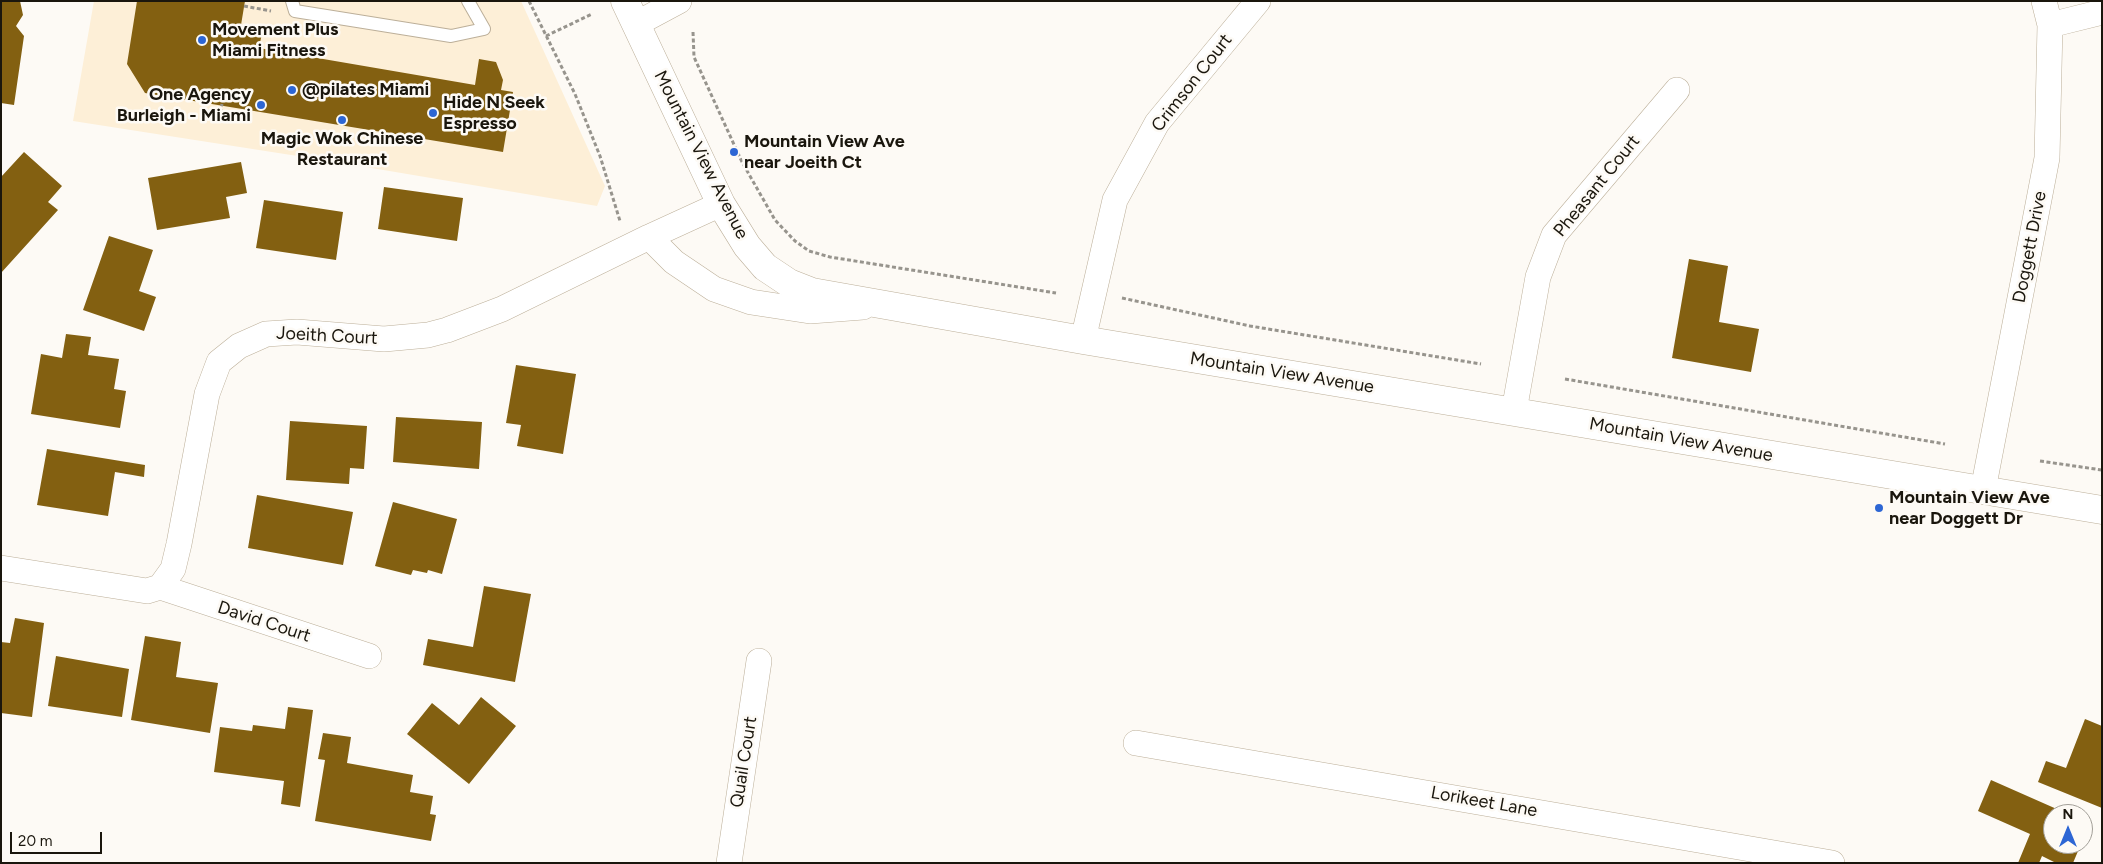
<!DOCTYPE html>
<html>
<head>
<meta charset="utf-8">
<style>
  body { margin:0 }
  #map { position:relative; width:2103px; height:864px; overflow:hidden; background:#fdfaf5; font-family:Figtree,sans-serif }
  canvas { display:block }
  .frame { position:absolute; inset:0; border:2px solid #1a160d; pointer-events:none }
  .north { position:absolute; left:2043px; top:804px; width:50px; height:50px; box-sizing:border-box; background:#fdfaf5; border:1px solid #a29f98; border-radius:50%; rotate:0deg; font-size:14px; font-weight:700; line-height:20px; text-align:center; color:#1a160d }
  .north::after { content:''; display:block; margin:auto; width:18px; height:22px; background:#2d66d4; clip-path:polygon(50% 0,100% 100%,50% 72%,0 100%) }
  .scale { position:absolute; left:10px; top:832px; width:92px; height:22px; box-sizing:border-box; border:2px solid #1a160d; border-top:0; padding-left:6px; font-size:15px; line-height:18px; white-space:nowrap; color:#1a160d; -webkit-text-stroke:4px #fdfaf5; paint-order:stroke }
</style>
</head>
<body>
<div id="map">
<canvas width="2103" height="864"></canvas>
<div class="frame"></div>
<div class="north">N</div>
<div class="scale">20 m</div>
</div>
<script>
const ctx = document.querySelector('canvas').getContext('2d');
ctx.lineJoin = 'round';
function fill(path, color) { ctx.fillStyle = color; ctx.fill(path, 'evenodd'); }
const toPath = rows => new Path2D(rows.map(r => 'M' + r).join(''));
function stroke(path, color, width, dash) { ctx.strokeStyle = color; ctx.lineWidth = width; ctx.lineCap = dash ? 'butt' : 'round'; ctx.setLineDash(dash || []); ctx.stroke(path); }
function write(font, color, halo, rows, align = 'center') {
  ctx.font = font + ' Figtree,sans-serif'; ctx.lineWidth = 5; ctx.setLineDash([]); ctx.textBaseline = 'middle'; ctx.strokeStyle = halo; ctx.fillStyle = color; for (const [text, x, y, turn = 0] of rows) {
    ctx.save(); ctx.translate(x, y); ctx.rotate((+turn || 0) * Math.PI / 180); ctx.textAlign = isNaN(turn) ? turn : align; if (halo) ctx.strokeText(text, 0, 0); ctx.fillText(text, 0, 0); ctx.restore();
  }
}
fill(toPath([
  [94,1,521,1,605,186,597,206,336,162,73,121]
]), '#fdefd7');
fill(toPath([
  [1,1,20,1,23,15,16,26,24,36,14,105,1,103],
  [137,1,245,1,241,25,263,28,259,48,475,85,479,59,496,62,503,80,501,90,513,92,503,152,145,93,127,64],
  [24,152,62,186,48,202,58,210,1,273,1,177],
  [241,162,247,193,226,197,230,218,157,230,148,178],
  [384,187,463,198,457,241,378,229],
  [264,200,343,212,336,260,256,248],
  [109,236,153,250,139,291,156,297,144,331,83,310],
  [1689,259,1728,266,1719,322,1759,329,1751,372,1672,358],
  [66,334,91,337,88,355,119,359,114,389,126,391,120,428,31,414,41,354,62,358],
  [516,365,576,374,563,454,517,446,521,425,506,423],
  [396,417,482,422,479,469,393,462],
  [290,421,367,426,364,469,350,468,349,484,286,480],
  [47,449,145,465,144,477,115,472,108,516,37,505],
  [257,495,353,512,343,565,248,548],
  [393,502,457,519,442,574,428,570,427,573,413,570,411,575,375,566],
  [484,586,531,594,515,682,423,665,428,639,473,647],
  [15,618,44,623,32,717,1,713,1,642,10,643],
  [145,636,181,642,176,677,218,683,210,733,131,720],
  [56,656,129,669,122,717,48,706],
  [481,697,516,726,469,784,407,734,432,703,459,725],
  [288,707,313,710,300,807,281,804,284,781,214,772,220,727,252,731,253,725,285,729],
  [2085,719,2102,726,2102,808,2038,782,2046,761,2066,768],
  [323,733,351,737,347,763,413,775,410,792,433,796,430,814,436,815,431,841,315,821,325,760,318,759],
  [1991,780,2068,814,2053,814,2053,844,2081,844,2073,863,2056,863,2042,856,2039,863,2018,863,2030,834,1978,811],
  [2083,821,2090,824,2083,840]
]), '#836011');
const lane = toPath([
  [292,1,295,11,451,36,484,29,468,1]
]);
const street = toPath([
  [636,24,679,1],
  [2050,25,2102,12],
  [649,237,674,262,714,289,751,302,810,311,863,307],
  [1083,340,1115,200,1157,123,1258,1],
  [1514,411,1538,277,1554,235,1677,90],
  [1983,490,2047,158,2050,25,2044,1],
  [1,568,147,591,160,587,173,569,179,544,207,394,219,362,239,346,266,334,297,332,384,339,428,335,447,330,502,309,649,237,721,204],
  [160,587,369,656],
  [1136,743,1832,863],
  [729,863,759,661]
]);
const secondary = toPath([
  [625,1,721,204,747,246,765,267,789,283,812,292,1083,340,2102,510]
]);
stroke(lane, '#bcaf99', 14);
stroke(street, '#bcaf99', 26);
stroke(secondary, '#bcaf99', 29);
stroke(toPath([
  [529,1,575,94,600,156,620,221],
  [244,6,271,11],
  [693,32,694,57,742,162,775,220,795,241,809,251,830,257,1056,293],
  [546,36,592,14],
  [219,119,222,104],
  [1122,298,1250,326,1481,364],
  [1565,379,1945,444],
  [2040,461,2102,470]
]), '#97948d', 3, [4, 2.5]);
stroke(lane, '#fff', 12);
stroke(street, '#fff', 25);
stroke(secondary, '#fff', 28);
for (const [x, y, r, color] of [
  [202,40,5,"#2d66d4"],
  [292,90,5,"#2d66d4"],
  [261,105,5,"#2d66d4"],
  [433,113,5,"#2d66d4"],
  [342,120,5,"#2d66d4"],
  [734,152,5,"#2d66d4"],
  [1879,508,5,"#2d66d4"]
]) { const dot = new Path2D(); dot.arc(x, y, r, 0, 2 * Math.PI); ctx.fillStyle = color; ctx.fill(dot); stroke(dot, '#fdfaf5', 2); }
write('bold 18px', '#1a160d', '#fdfaf5', [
  ["Movement Plus",212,30],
  ["Miami Fitness",212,51],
  ["@pilates Miami",302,90],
  ["One Agency",251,95,"right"],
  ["Burleigh - Miami",251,116,"right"],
  ["Hide N Seek",443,103],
  ["Espresso",443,124],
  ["Magic Wok Chinese",342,139,"center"],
  ["Restaurant",342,160,"center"],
  ["Mountain View Ave",744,142],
  ["near Joeith Ct",744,163],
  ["Mountain View Ave",1889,498],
  ["near Doggett Dr",1889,519]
], 'left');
write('18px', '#1a160d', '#fdfaf5', [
  ["Crimson Court",1192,83,-52],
  ["Mountain View Avenue",701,155,63],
  ["Pheasant Court",1597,186,-51],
  ["Doggett Drive",2030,247,-79],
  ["Joeith Court",327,336,3],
  ["Mountain View Avenue",1282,373,9],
  ["Mountain View Avenue",1681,440,10],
  ["David Court",264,622,18],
  ["Quail Court",744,762,-81],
  ["Lorikeet Lane",1484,802,10]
]);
</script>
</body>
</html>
